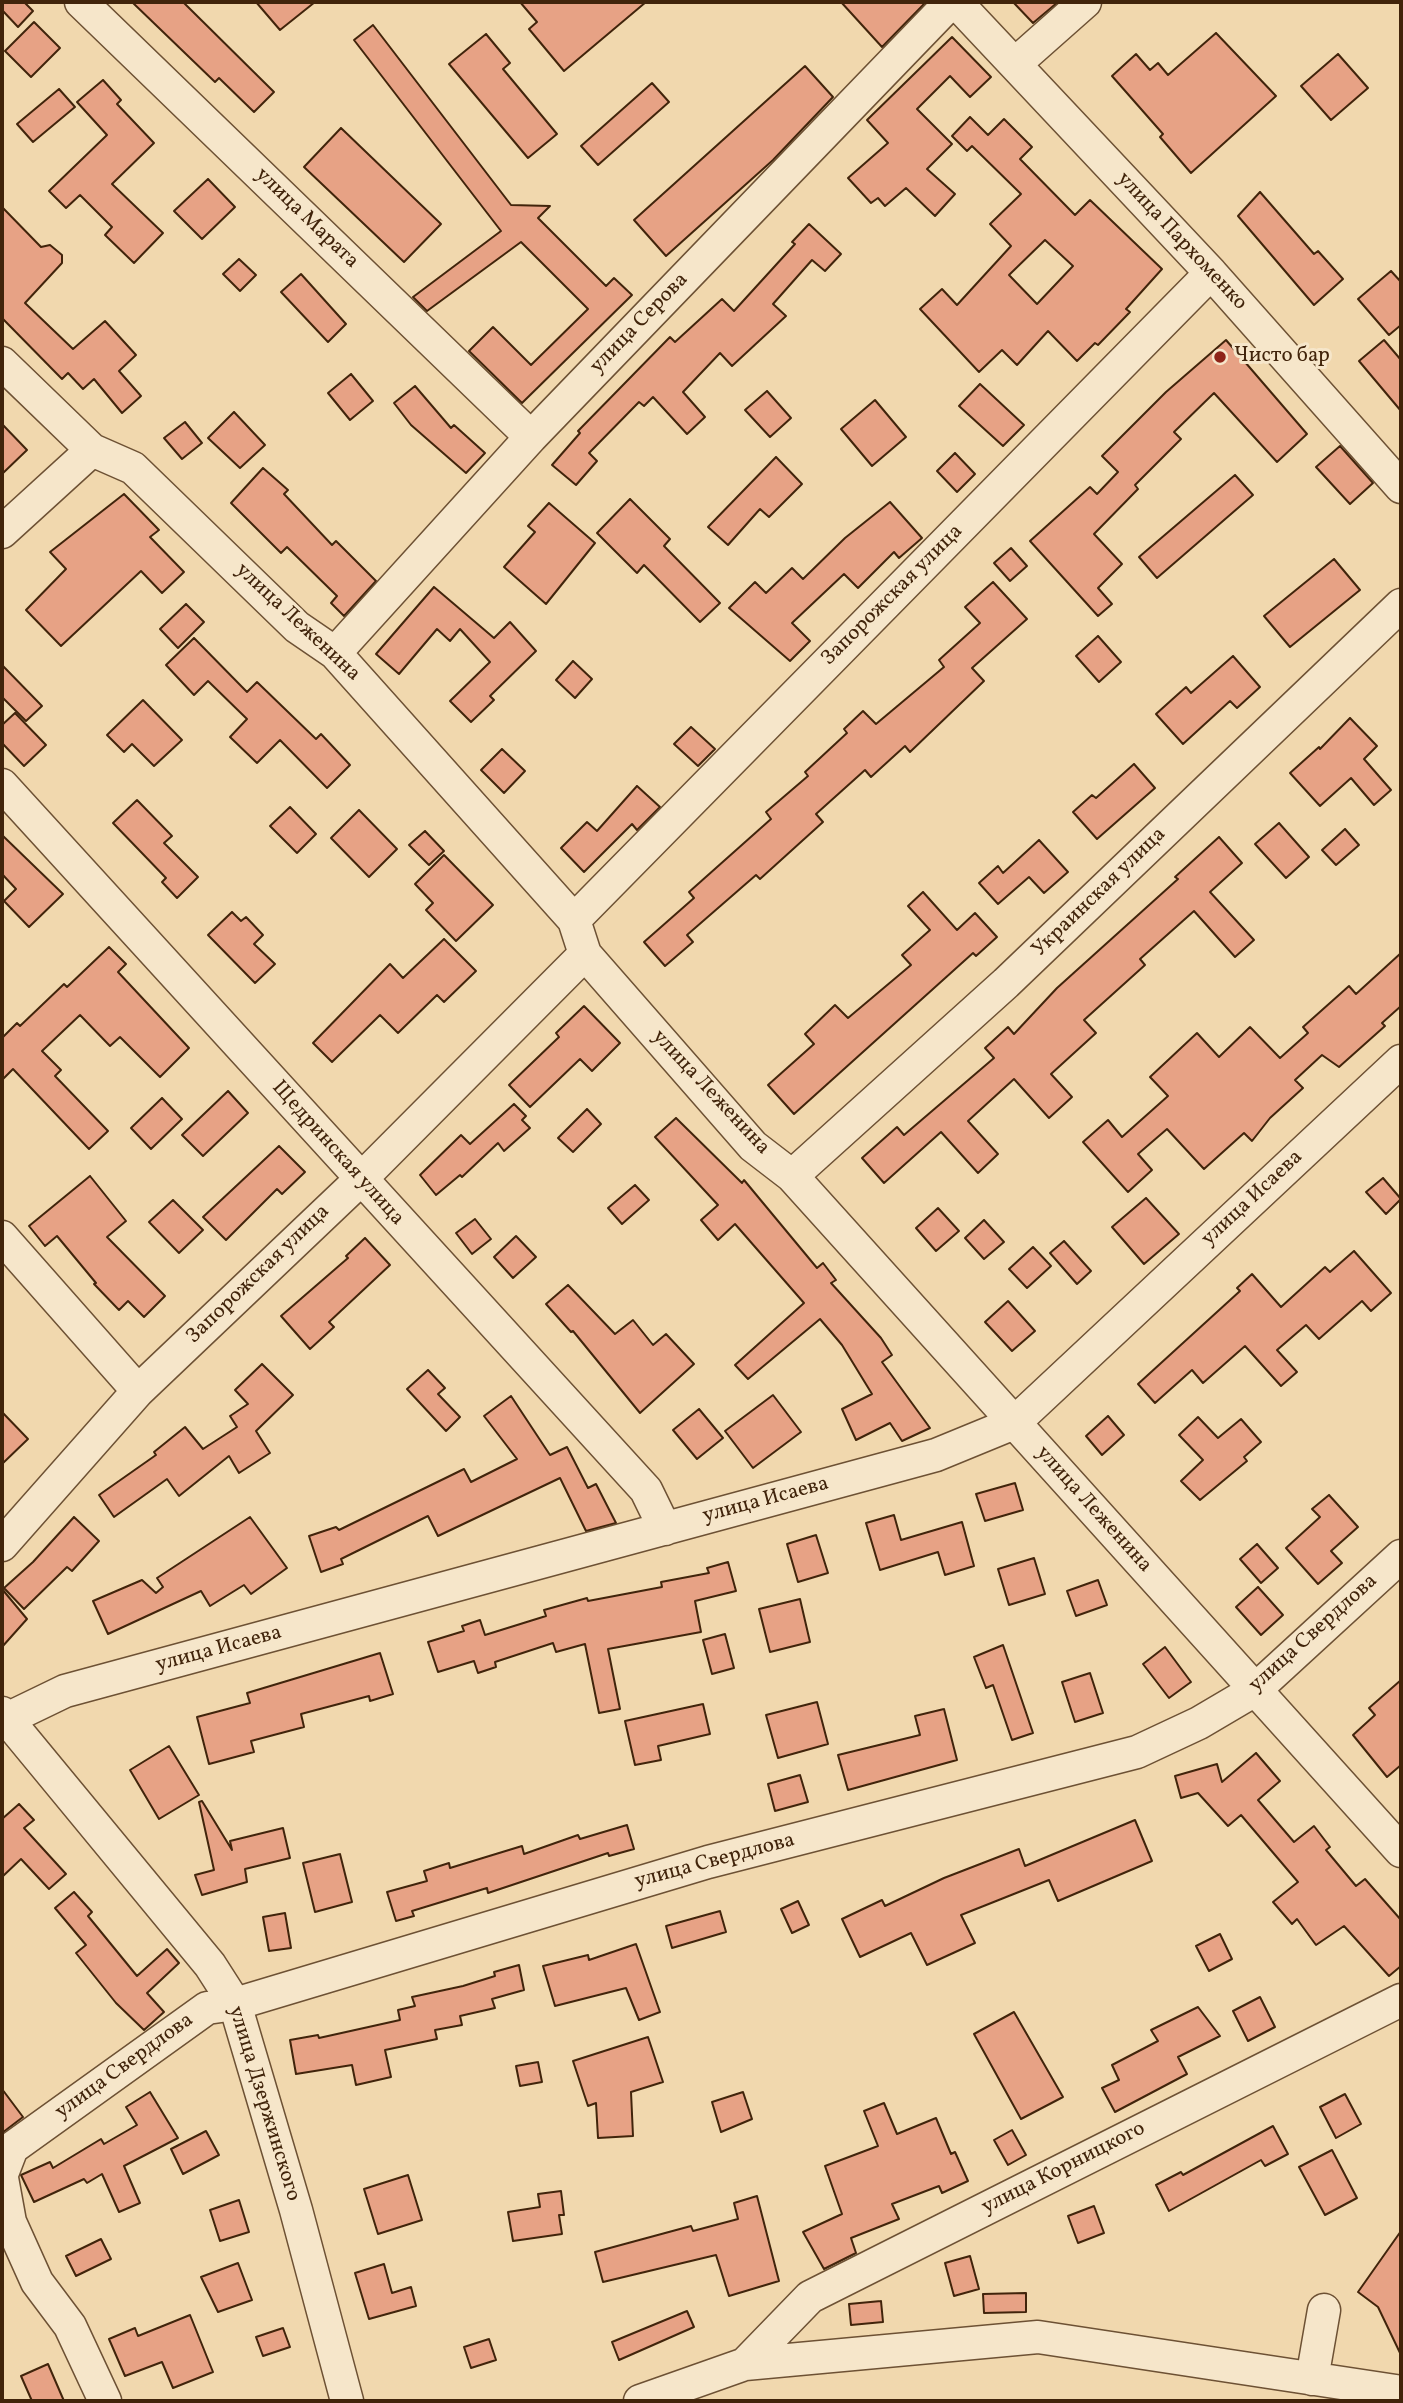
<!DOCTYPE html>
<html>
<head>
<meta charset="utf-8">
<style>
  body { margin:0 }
  #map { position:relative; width:1403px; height:2403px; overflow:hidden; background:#f1d8ae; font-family:Vollkorn,serif }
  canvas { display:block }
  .frame { position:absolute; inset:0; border:4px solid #41240b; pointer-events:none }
</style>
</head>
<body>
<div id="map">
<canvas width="1403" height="2403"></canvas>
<div class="frame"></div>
</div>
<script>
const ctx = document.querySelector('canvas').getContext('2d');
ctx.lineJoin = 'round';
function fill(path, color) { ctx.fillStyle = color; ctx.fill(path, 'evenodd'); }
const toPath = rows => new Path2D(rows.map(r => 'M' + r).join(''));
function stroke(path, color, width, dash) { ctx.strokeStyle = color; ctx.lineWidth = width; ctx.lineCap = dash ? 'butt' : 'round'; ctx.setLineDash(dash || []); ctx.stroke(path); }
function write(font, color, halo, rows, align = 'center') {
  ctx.font = font + ' Vollkorn,serif'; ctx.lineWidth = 6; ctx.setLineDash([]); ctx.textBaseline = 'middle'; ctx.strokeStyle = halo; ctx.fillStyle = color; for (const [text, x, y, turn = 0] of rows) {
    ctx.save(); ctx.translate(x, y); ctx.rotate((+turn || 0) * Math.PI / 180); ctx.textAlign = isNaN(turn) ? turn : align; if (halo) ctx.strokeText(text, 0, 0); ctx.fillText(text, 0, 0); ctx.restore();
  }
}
const building = toPath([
  [2,2,24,2,33,11,18,27,2,10,2,2],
  [132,2,183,2,274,92,254,112,219,78,215,82,132,2],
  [256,2,315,2,280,30,256,2],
  [520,2,646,2,564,71,529,29,537,22,520,2],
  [841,2,926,2,882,47,841,2],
  [1013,2,1058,2,1033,23,1013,2],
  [34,22,60,48,31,77,5,51,34,22],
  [373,25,511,205,550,206,538,218,606,286,614,278,632,295,522,403,469,351,493,327,531,365,588,309,521,242,427,311,413,297,501,231,354,40,373,25],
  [1216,33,1276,96,1191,173,1160,137,1163,134,1112,76,1136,54,1150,70,1158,63,1168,75,1216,33],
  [486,34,510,63,503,69,557,134,528,158,449,64,486,34],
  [952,37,991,77,970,97,950,76,917,109,952,144,927,169,955,194,935,216,906,188,885,206,878,198,871,203,848,178,888,143,867,120,952,37],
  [1338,54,1368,88,1331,120,1301,86,1338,54],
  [805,66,833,97,773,160,666,256,634,220,805,66],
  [103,80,121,100,117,104,154,143,112,184,163,233,134,263,105,235,112,227,80,195,66,208,49,191,107,135,77,102,103,80],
  [652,83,669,102,598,165,581,146,652,83],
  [59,89,75,107,33,142,17,124,59,89],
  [970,117,988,135,1004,119,1032,147,1020,159,1075,215,1090,200,1162,269,1126,309,1130,312,1098,345,1095,343,1077,361,1048,331,1017,365,1002,350,979,372,920,309,942,289,957,305,1011,246,990,224,1021,194,972,146,967,151,952,136,970,117],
  [1045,240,1073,266,1037,304,1009,275,1045,240],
  [341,128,441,224,404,262,304,167,341,128],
  [208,179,235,207,202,239,174,211,208,179],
  [1260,192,1314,254,1318,251,1343,279,1314,305,1238,216,1260,192],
  [2,207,41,247,50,245,62,255,62,263,25,303,73,349,105,321,136,355,119,371,141,396,122,413,94,379,83,389,68,373,62,379,2,318,2,207],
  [809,224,841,254,825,271,812,260,773,304,786,316,732,366,720,353,683,392,705,417,687,434,653,397,644,406,639,402,589,453,597,461,576,485,552,465,580,433,578,431,670,337,675,342,722,299,734,311,795,244,792,242,809,224],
  [239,259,256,275,240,291,223,274,239,259],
  [1391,271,1401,282,1401,325,1389,335,1358,299,1391,271],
  [301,274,346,324,328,342,281,292,301,274],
  [1226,340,1307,434,1277,462,1214,393,1174,432,1181,439,1135,485,1138,489,1094,534,1122,564,1098,588,1112,604,1098,616,1030,541,1090,487,1097,494,1118,472,1102,456,1166,392,1226,340],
  [1384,340,1401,360,1401,411,1359,361,1384,340],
  [351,374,373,401,350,420,328,393,351,374],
  [980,384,1024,425,1003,446,959,406,980,384],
  [415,386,451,428,454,425,485,453,466,473,411,425,394,403,415,386],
  [767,391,791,418,770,437,745,410,767,391],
  [875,400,906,437,872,466,841,429,875,400],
  [234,412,265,445,240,468,208,438,234,412],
  [185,422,202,443,182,459,164,438,185,422],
  [2,424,27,450,2,474,2,424],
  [1340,446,1373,483,1350,504,1316,467,1340,446],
  [955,453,975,474,957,492,937,471,955,453],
  [776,457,802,484,769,517,760,509,728,545,708,527,776,457],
  [263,468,288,490,284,494,332,545,336,541,376,581,344,616,331,603,337,596,287,547,281,553,231,503,263,468],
  [1235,475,1253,495,1157,578,1139,557,1235,475],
  [124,494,159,530,150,537,184,572,162,593,141,571,61,646,26,610,66,569,50,552,124,494],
  [630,499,670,539,664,546,720,603,700,622,644,565,637,573,597,533,630,499],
  [890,502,922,538,899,558,894,552,858,588,844,574,792,623,810,641,790,661,729,608,755,582,766,593,792,568,803,579,845,538,890,502],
  [549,503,595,543,546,604,504,567,535,532,528,526,549,503],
  [1011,548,1027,566,1010,581,994,563,1011,548],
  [1334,559,1360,590,1290,647,1264,616,1334,559],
  [993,582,1027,619,972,668,984,681,910,752,905,746,871,777,865,770,816,814,823,822,760,879,756,875,687,935,693,942,665,966,644,942,694,898,689,892,771,819,766,812,808,776,805,772,847,733,844,729,863,711,876,724,944,667,939,660,980,623,965,607,993,582],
  [434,587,494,638,510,622,536,651,490,696,494,700,471,722,450,701,490,662,460,629,450,641,437,629,399,674,376,654,434,587],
  [186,604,204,622,178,648,160,629,186,604],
  [1098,636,1121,662,1099,682,1076,656,1098,636],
  [194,638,247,692,257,682,316,739,321,734,350,765,327,788,280,740,257,763,230,737,247,719,208,681,194,695,166,665,194,638],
  [1233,656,1260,687,1237,708,1230,701,1183,744,1156,714,1186,687,1191,693,1233,656],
  [573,661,592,679,575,698,556,680,573,661],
  [2,665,42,706,26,721,2,697,2,665],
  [143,700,182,740,154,766,132,744,124,752,107,735,143,700],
  [15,713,46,745,24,766,2,743,2,725,15,713],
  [1350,718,1377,746,1364,759,1391,790,1374,805,1351,778,1320,806,1290,773,1319,747,1320,749,1350,718],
  [691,727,715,749,698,766,674,744,691,727],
  [502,749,525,771,504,793,481,770,502,749],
  [1134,764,1155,788,1097,839,1073,812,1092,795,1096,798,1134,764],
  [637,786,660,807,637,830,632,824,584,872,561,848,587,822,597,831,637,786],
  [137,800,172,836,164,843,198,877,177,898,162,882,166,878,113,823,137,800],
  [290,807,316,834,297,853,270,826,290,807],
  [359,810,397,849,369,877,331,838,359,810],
  [1279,823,1309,857,1286,878,1255,844,1279,823],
  [1345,829,1359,845,1336,865,1322,850,1345,829],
  [425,831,444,851,429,865,409,845,425,831],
  [2,835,63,894,29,927,4,901,16,889,2,874,2,835],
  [1219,837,1242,863,1210,892,1254,940,1235,957,1194,911,1140,959,1145,965,1084,1020,1096,1033,1051,1074,1072,1097,1049,1118,1014,1079,968,1121,998,1154,978,1173,941,1132,884,1183,862,1158,897,1127,904,1135,994,1058,985,1048,1008,1027,1014,1034,1057,988,1178,879,1175,877,1219,837],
  [1039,840,1068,872,1044,893,1029,877,998,904,979,883,998,866,1003,873,1039,840],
  [444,855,493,905,456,941,426,910,433,903,415,884,444,855],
  [923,892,957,930,975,913,997,937,976,956,973,953,794,1114,768,1085,814,1044,805,1034,835,1005,848,1018,911,965,902,955,930,930,908,906,923,892],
  [232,912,241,921,246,917,263,935,254,944,275,964,255,983,208,935,232,912],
  [444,939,476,971,444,1002,437,995,398,1033,380,1015,332,1062,313,1043,390,964,403,978,444,939],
  [109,947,126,964,118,972,189,1048,160,1077,120,1037,110,1046,80,1015,42,1051,61,1070,55,1076,108,1131,89,1149,13,1069,2,1080,2,1038,17,1023,20,1026,64,984,67,987,109,947],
  [1401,953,1401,1006,1382,1023,1385,1026,1339,1067,1322,1055,1295,1080,1303,1088,1270,1118,1252,1141,1244,1133,1204,1169,1167,1129,1138,1154,1152,1170,1128,1192,1083,1142,1108,1120,1122,1137,1168,1096,1150,1077,1197,1033,1219,1057,1250,1027,1280,1058,1308,1033,1303,1027,1349,986,1356,994,1401,953],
  [584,1006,620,1043,592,1071,580,1059,530,1107,509,1085,559,1037,556,1033,584,1006],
  [228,1091,248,1113,203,1156,182,1135,228,1091],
  [162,1098,182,1119,151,1149,131,1128,162,1098],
  [514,1104,526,1116,522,1120,530,1128,504,1151,498,1143,462,1177,460,1175,436,1195,420,1175,461,1135,470,1144,514,1104],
  [587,1109,601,1124,573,1152,558,1138,587,1109],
  [676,1118,742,1183,744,1180,817,1268,823,1263,836,1280,831,1283,881,1338,892,1355,882,1362,930,1428,902,1441,890,1423,856,1440,842,1409,872,1394,842,1345,820,1319,748,1379,735,1365,804,1303,735,1224,718,1240,701,1220,718,1205,655,1137,676,1118],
  [279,1146,305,1172,282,1194,277,1189,226,1240,203,1217,279,1146],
  [90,1176,126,1221,107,1237,165,1296,144,1317,128,1301,119,1310,94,1284,96,1283,57,1236,45,1246,29,1226,90,1176],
  [1383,1178,1401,1199,1386,1214,1366,1192,1383,1178],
  [635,1185,649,1200,622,1224,608,1208,635,1185],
  [1146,1198,1179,1234,1144,1264,1112,1227,1146,1198],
  [173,1200,203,1230,179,1253,149,1222,173,1200],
  [938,1208,959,1231,936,1251,916,1228,938,1208],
  [475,1219,491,1239,472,1254,456,1233,475,1219],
  [984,1220,1004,1242,984,1259,965,1238,984,1220],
  [516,1236,536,1257,513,1278,494,1257,516,1236],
  [365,1238,390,1265,329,1322,334,1327,310,1349,281,1316,348,1258,346,1256,365,1238],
  [1064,1241,1091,1271,1077,1284,1050,1253,1064,1241],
  [1033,1247,1051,1266,1027,1288,1009,1269,1033,1247],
  [1354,1251,1391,1293,1371,1311,1362,1301,1319,1339,1306,1325,1277,1350,1297,1372,1281,1386,1245,1346,1203,1383,1192,1370,1155,1403,1138,1384,1240,1291,1237,1288,1252,1274,1281,1307,1325,1267,1330,1272,1354,1251],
  [568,1285,615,1334,633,1320,653,1345,666,1334,694,1364,640,1413,573,1331,571,1332,546,1304,568,1285],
  [1008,1301,1035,1331,1012,1351,985,1322,1008,1301],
  [262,1364,293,1395,256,1431,270,1453,239,1473,229,1456,179,1496,167,1479,114,1517,99,1495,156,1455,154,1452,185,1427,203,1449,237,1427,230,1416,248,1404,235,1390,262,1364],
  [428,1370,445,1388,438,1394,460,1417,446,1431,407,1389,428,1370],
  [773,1395,801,1432,753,1468,725,1431,773,1395],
  [511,1396,550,1455,567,1447,588,1488,596,1484,616,1523,586,1531,560,1478,438,1536,428,1516,341,1559,343,1564,321,1572,309,1536,336,1527,339,1530,464,1469,471,1482,517,1459,484,1416,511,1396],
  [699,1409,723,1438,697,1459,673,1430,699,1409],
  [2,1412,28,1439,2,1464,2,1412],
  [1108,1416,1124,1435,1102,1455,1086,1436,1108,1416],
  [1198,1417,1218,1438,1241,1419,1261,1442,1244,1457,1247,1461,1200,1500,1181,1481,1203,1460,1179,1435,1198,1417],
  [1015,1483,1023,1510,985,1521,976,1494,1015,1483],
  [1329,1495,1358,1527,1331,1551,1342,1563,1318,1584,1286,1548,1320,1517,1312,1509,1329,1495],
  [894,1515,901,1540,962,1522,974,1566,945,1575,938,1552,880,1570,866,1523,894,1515],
  [74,1517,99,1541,72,1571,67,1567,24,1609,4,1588,33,1562,74,1517],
  [250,1517,287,1568,251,1594,244,1585,210,1606,201,1591,108,1634,93,1601,142,1580,156,1593,163,1587,157,1578,250,1517],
  [816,1535,828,1573,798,1582,787,1544,816,1535],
  [1257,1544,1278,1568,1261,1583,1240,1559,1257,1544],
  [1034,1558,1045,1594,1009,1605,998,1569,1034,1558],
  [728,1562,736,1591,695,1601,701,1632,608,1649,620,1709,599,1713,585,1644,556,1652,553,1643,495,1662,496,1667,478,1673,474,1661,438,1672,428,1642,464,1631,462,1626,480,1620,485,1635,546,1616,544,1610,587,1598,588,1601,662,1587,661,1582,709,1573,707,1568,728,1562],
  [1098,1580,1107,1605,1076,1616,1067,1591,1098,1580],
  [1258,1587,1283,1615,1261,1635,1236,1607,1258,1587],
  [2,1589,27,1619,2,1647,2,1589],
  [800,1599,810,1642,770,1652,759,1609,800,1599],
  [725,1634,734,1668,712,1674,703,1640,725,1634],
  [1003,1645,1033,1733,1012,1740,993,1685,986,1688,974,1657,1003,1645],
  [1165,1647,1191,1682,1169,1698,1143,1664,1165,1647],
  [380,1653,393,1694,370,1701,369,1696,301,1714,304,1727,251,1741,254,1752,209,1764,197,1717,250,1703,247,1693,380,1653],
  [1090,1673,1103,1713,1075,1722,1062,1682,1090,1673],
  [1401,1680,1401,1765,1387,1777,1353,1735,1375,1715,1369,1708,1401,1680],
  [817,1702,828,1744,778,1758,766,1715,817,1702],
  [703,1704,710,1734,658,1746,661,1760,635,1765,625,1721,703,1704],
  [944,1709,957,1760,848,1790,838,1755,920,1735,915,1716,944,1709],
  [169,1746,199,1795,159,1819,130,1770,169,1746],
  [1256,1753,1280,1781,1258,1800,1294,1842,1314,1826,1330,1847,1326,1850,1356,1886,1365,1879,1401,1920,1401,1966,1389,1976,1344,1926,1316,1945,1297,1919,1292,1924,1273,1902,1298,1882,1241,1815,1228,1826,1198,1793,1181,1798,1175,1776,1217,1764,1222,1782,1256,1753],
  [800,1775,808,1802,775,1811,768,1784,800,1775],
  [202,1801,232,1850,230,1841,283,1828,290,1858,245,1869,247,1882,202,1895,195,1875,214,1870,199,1802,202,1801],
  [19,1804,34,1820,24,1828,66,1874,49,1889,21,1859,2,1877,2,1819,19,1804],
  [1135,1820,1152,1861,1058,1901,1049,1880,961,1915,975,1943,927,1965,911,1933,860,1957,842,1919,882,1900,885,1906,944,1878,1019,1849,1025,1866,1135,1820],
  [627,1825,634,1849,609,1856,608,1853,488,1893,487,1888,412,1911,414,1916,396,1921,387,1892,427,1881,424,1871,449,1863,450,1868,522,1846,524,1854,578,1835,580,1839,627,1825],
  [340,1854,352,1902,315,1912,303,1863,340,1854],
  [74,1892,92,1912,88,1916,137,1976,167,1949,179,1963,147,1993,164,2012,144,2030,116,2003,76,1953,86,1945,55,1908,74,1892],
  [798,1901,809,1925,792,1933,781,1909,798,1901],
  [720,1911,726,1932,672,1948,666,1926,720,1911],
  [285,1913,291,1948,269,1951,263,1917,285,1913],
  [1220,1934,1232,1959,1209,1971,1196,1946,1220,1934],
  [636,1944,660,2012,639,2020,626,1988,555,2006,543,1966,588,1955,589,1960,636,1944],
  [519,1965,524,1990,492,1999,495,2008,460,2016,462,2025,435,2030,437,2039,385,2050,391,2077,356,2085,352,2065,296,2074,290,2040,318,2035,319,2038,400,2020,398,2010,415,2006,412,1997,463,1986,495,1976,494,1972,519,1965],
  [1260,1997,1275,2027,1248,2041,1233,2011,1260,1997],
  [1198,2007,1220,2036,1178,2057,1187,2074,1115,2112,1102,2088,1119,2080,1112,2065,1158,2041,1151,2030,1198,2007],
  [1014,2012,1063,2097,1021,2119,974,2034,1014,2012],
  [648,2037,663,2082,631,2092,633,2136,598,2138,596,2103,588,2106,573,2061,648,2037],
  [538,2062,542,2082,520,2086,516,2066,538,2062],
  [2,2089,23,2117,2,2133,2,2089],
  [150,2092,178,2138,124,2166,140,2203,119,2212,102,2174,87,2183,84,2179,34,2202,21,2175,50,2162,53,2168,101,2139,104,2144,137,2125,126,2107,150,2092],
  [743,2092,752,2119,721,2132,712,2102,743,2092],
  [1345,2094,1361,2124,1336,2138,1320,2107,1345,2094],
  [884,2103,897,2134,936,2118,951,2154,955,2152,968,2181,942,2193,939,2186,892,2204,899,2219,851,2238,856,2253,824,2269,803,2232,842,2214,825,2166,878,2146,864,2111,884,2103],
  [1273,2126,1288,2154,1265,2166,1261,2160,1169,2211,1156,2185,1181,2172,1183,2175,1273,2126],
  [1012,2130,1026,2155,1008,2165,994,2140,1012,2130],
  [206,2131,219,2155,183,2174,171,2149,206,2131],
  [1332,2150,1357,2198,1325,2215,1299,2167,1332,2150],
  [408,2175,422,2220,378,2234,364,2189,408,2175],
  [561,2191,564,2215,559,2215,562,2234,513,2241,508,2212,540,2207,538,2194,561,2191],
  [757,2196,779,2281,729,2296,716,2255,603,2282,595,2252,691,2226,693,2231,738,2219,734,2203,757,2196],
  [239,2200,249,2232,220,2241,210,2210,239,2200],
  [1094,2206,1104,2233,1078,2243,1068,2216,1094,2206],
  [1401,2231,1401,2355,1378,2307,1358,2292,1401,2231],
  [101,2239,111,2259,76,2276,66,2256,101,2239],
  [970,2256,979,2289,954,2296,945,2263,970,2256],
  [238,2263,252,2300,218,2312,201,2277,238,2263],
  [384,2264,392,2293,411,2287,416,2306,369,2319,355,2273,384,2264],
  [1026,2293,1026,2312,984,2313,983,2294,1026,2293],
  [881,2301,883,2322,851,2325,849,2304,881,2301],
  [687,2311,694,2327,619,2360,612,2342,687,2311],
  [190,2315,213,2372,173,2388,162,2362,125,2376,109,2339,135,2328,138,2336,190,2315],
  [283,2328,290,2347,263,2356,256,2337,283,2328],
  [489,2339,496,2360,471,2368,464,2347,489,2339],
  [48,2364,64,2401,32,2401,21,2376,48,2364]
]);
fill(building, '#e7a285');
stroke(building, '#41240b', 2);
const minor = toPath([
  [81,2,531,437],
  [956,2,1211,273,1401,487],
  [1015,64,1085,2],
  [2,363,92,450,133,468,297,627,335,653,574,920,585,954,753,1146,792,1176,1401,1851],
  [2,532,92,450],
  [335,653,531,437,951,2],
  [2,785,646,1490,665,1529],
  [574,920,1211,273],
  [792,1176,1006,983,1401,605],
  [2,1237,138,1391],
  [2,1545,138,1391,360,1180,585,954],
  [2,1713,210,1965,235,2004,296,2210,347,2401],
  [7,1719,65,1691,936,1455,1014,1423,1401,1061],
  [2,2174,12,2148,207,2008,235,2004,708,1862,1137,1752,1199,1723,1255,1690,1401,1556],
  [2,2178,10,2222,37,2282,70,2326,105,2401],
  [745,2364,810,2297,1401,2000],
  [1312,2379,1324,2310],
  [640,2401,745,2364,1038,2337,1401,2392]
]);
stroke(minor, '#6d5134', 35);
stroke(minor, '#f6e6ca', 32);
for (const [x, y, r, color] of [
  [1220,357,7,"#8f2418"]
]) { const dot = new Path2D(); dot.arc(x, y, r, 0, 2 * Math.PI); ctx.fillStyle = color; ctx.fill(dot); stroke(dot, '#f6e6ca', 2.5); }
write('21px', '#41240b', '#f6e6ca', [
  ["улица Марата",306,219,44],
  ["улица Пархоменко",1181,242,47],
  ["улица Серова",640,324,-46],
  ["Запорожская улица",893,596,-45],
  ["улица Леженина",297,623,43],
  ["Украинская улица",1100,893,-44],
  ["улица Леженина",710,1093,47],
  ["Щедринская улица",337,1154,48],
  ["улица Исаева",1253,1199,-43],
  ["Запорожская улица",259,1275,-44],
  ["улица Исаева",766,1501,-15],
  ["улица Леженина",1093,1510,48],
  ["улица Свердлова",1314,1634,-42],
  ["улица Исаева",219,1650,-15],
  ["улица Свердлова",715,1862,-15],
  ["улица Свердлова",125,2067,-36],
  ["улица Дзержинского",263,2104,73],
  ["улица Корницкого",1064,2169,-27]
]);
write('21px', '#41240b', '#f6e6ca', [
  ["Чисто бар",1234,357]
], 'left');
</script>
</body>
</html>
